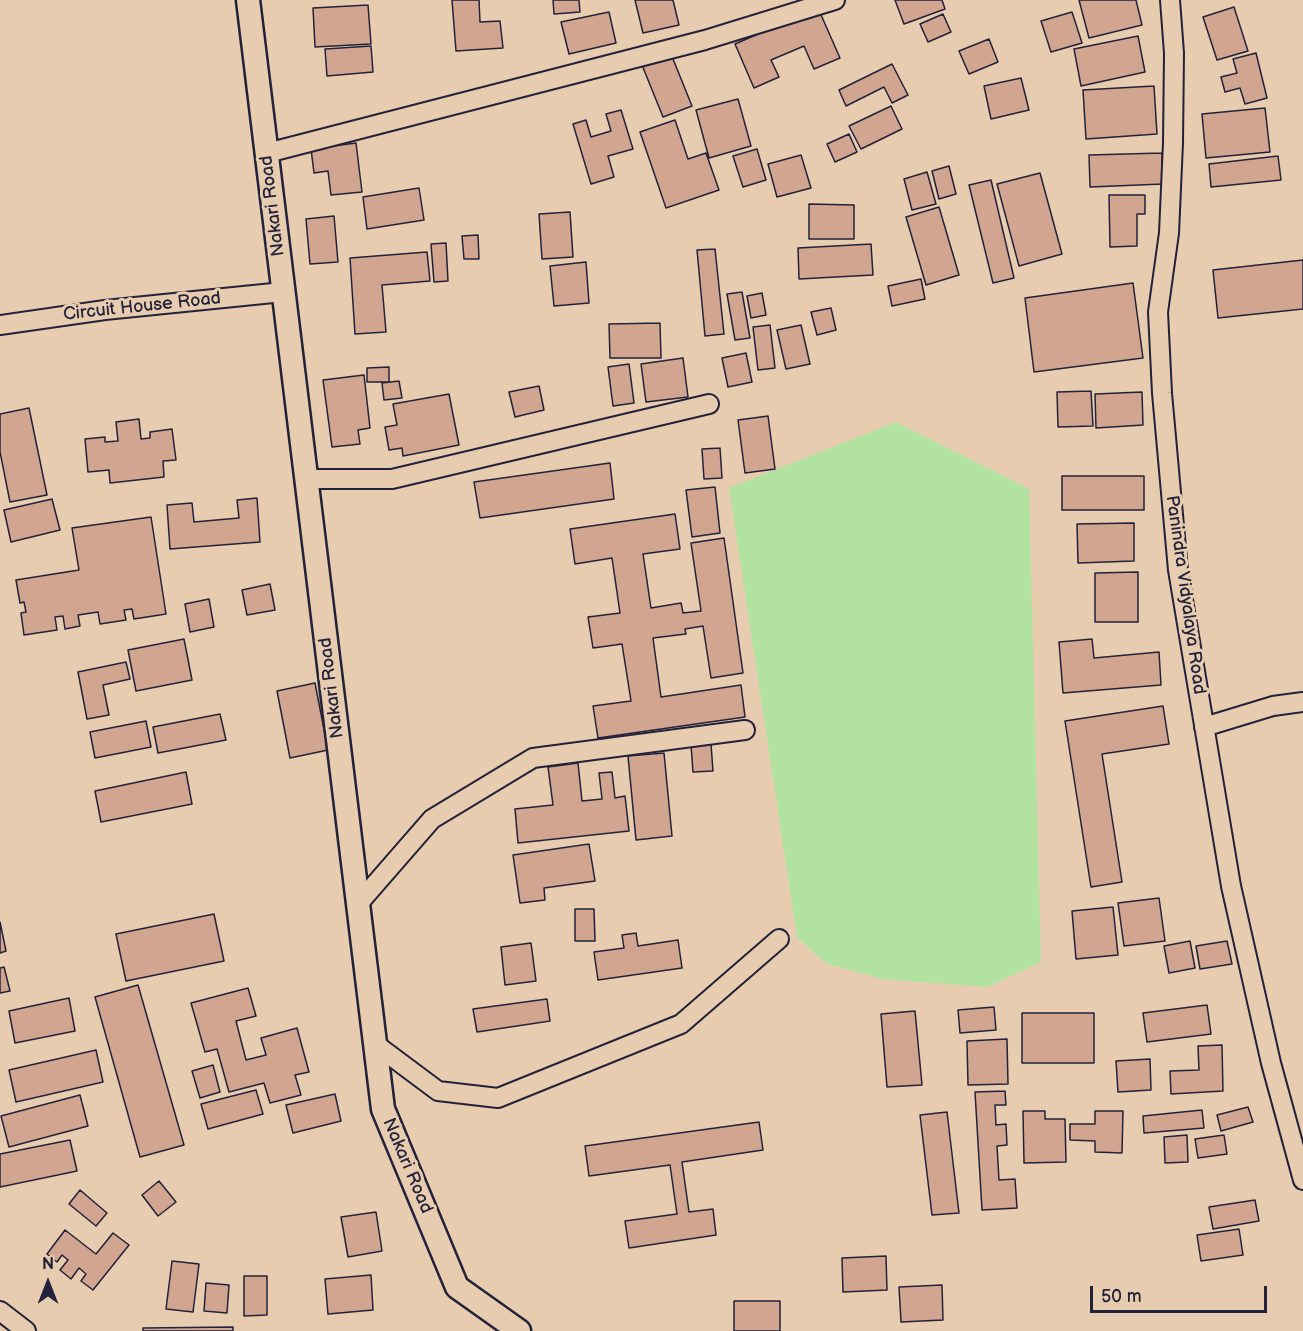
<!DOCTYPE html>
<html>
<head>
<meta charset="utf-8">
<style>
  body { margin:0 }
  #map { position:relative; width:1303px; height:1331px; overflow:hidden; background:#e8ccaf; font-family:"Balsamiq Sans",sans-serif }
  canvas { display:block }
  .north { position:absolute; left:18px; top:1253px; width:60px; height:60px; -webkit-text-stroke:4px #e8ccaf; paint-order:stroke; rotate:0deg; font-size:16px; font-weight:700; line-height:24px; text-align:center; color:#22223b }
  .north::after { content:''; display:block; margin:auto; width:21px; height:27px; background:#22223b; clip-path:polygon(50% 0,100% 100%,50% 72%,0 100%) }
  .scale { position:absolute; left:1090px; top:1286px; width:177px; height:27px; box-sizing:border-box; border:3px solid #22223b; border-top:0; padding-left:8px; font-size:18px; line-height:21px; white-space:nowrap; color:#22223b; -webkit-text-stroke:4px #e8ccaf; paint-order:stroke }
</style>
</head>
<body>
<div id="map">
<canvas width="1303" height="1331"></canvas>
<div class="north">N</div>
<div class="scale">50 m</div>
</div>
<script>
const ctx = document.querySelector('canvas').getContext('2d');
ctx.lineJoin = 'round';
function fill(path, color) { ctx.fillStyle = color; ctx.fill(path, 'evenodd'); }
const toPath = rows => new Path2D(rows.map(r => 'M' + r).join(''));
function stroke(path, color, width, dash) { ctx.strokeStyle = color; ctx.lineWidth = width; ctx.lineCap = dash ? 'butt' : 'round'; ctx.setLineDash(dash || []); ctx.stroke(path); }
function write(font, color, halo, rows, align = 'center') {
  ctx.font = font + ' "Balsamiq Sans",sans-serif'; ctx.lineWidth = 6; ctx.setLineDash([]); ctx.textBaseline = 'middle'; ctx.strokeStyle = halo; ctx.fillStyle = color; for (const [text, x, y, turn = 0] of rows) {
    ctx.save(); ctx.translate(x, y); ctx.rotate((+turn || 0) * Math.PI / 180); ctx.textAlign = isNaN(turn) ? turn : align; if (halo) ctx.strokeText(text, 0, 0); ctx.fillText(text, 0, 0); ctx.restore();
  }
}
fill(toPath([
  [896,422,1029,489,1041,962,987,987,883,979,827,964,797,937,729,488]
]), '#b2e2a2');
const building = toPath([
  [452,0,479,0,480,22,500,21,503,48,456,51,452,0],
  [553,0,579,0,580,12,554,14,553,0],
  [635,0,673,0,679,25,643,33,635,0],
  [895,0,942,0,945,9,904,24,895,0],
  [1079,0,1136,0,1142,25,1089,38,1079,0],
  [368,5,371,44,315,47,313,8,368,5],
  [1234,7,1248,51,1217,60,1203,17,1234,7],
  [818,8,840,58,814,69,804,46,771,60,779,77,754,88,735,44,818,8],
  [609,12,616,43,569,54,561,22,609,12],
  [1072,12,1082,43,1051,52,1041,21,1072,12],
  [943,14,951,32,928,42,920,24,943,14],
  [1138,36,1145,72,1081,86,1074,49,1138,36],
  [989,39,998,62,969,74,959,51,989,39],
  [371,46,373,72,327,76,325,49,371,46],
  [1256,53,1267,98,1245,104,1240,88,1225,92,1221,77,1237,73,1233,59,1256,53],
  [671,54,692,106,663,117,642,65,671,54],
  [892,64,908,95,892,103,884,87,846,106,839,90,892,64],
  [1021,78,1029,110,991,119,984,86,1021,78],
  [1154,86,1157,134,1086,139,1083,90,1154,86],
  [738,99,751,146,709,158,696,110,738,99],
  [891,106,902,129,861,149,849,126,891,106],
  [1265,108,1270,152,1206,158,1202,114,1265,108],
  [621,110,633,149,608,156,614,177,591,184,573,124,586,120,591,137,611,131,606,114,621,110],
  [675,120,688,159,706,153,719,190,666,208,640,132,675,120],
  [849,134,857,152,835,162,827,144,849,134],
  [356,143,362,192,331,195,328,171,314,173,311,149,356,143],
  [757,149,766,180,743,187,733,156,757,149],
  [1162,153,1163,184,1090,187,1089,155,1162,153],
  [801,155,811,188,777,197,768,164,801,155],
  [1278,156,1281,180,1211,187,1209,164,1278,156],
  [949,166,956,194,939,199,932,171,949,166],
  [927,172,936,204,912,210,904,179,927,172],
  [1040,173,1062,254,1019,266,997,184,1040,173],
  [991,180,1014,278,993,283,969,185,991,180],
  [419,188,424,220,367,229,363,197,419,188],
  [1109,195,1145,195,1145,214,1137,214,1137,246,1110,247,1109,195],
  [809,204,854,205,854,239,809,239,809,204],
  [939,207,959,275,926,285,906,217,939,207],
  [570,212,573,257,542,259,539,214,570,212],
  [334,216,338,262,310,264,306,219,334,216],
  [478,235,479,259,464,259,462,236,478,235],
  [446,243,448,281,434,282,431,244,446,243],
  [871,244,873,275,799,279,798,248,871,244],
  [715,249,724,334,705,336,697,250,715,249],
  [427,252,430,281,382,285,386,332,355,334,350,258,427,252],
  [1303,260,1303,309,1218,318,1213,270,1303,260],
  [586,262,589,303,554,306,550,266,586,262],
  [921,279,925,299,892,306,888,286,921,279],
  [1133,283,1143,358,1034,372,1025,298,1133,283],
  [742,292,750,338,735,340,727,294,742,292],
  [762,293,766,315,751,318,747,296,762,293],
  [831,308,836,330,817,335,811,312,831,308],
  [660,323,661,358,610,358,609,324,660,323],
  [770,325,775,368,758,370,753,327,770,325],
  [801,325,810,364,786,369,777,330,801,325],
  [746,353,752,382,728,387,722,358,746,353],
  [683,358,688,397,646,402,641,364,683,358],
  [629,364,634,403,613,406,608,367,629,364],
  [389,367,389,382,367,382,367,368,389,367],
  [364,375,370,428,358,430,360,444,332,447,323,380,364,375],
  [399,381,402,398,384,400,382,383,399,381],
  [539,386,544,410,515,417,509,392,539,386],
  [1091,391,1093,426,1058,427,1057,392,1091,391],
  [1142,392,1143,425,1096,428,1095,394,1142,392],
  [449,394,459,445,403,456,402,448,389,450,385,427,397,425,393,404,449,394],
  [29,408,47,495,10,502,0,452,0,414,29,408],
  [768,416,775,469,745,473,738,420,768,416],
  [139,419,141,439,150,438,150,432,172,429,176,460,163,461,164,477,110,483,109,470,88,472,85,439,105,437,105,442,118,441,116,422,139,419],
  [720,448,722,478,704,479,702,449,720,448],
  [610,463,614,499,480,518,474,482,610,463],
  [1062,476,1144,476,1144,510,1062,510,1062,476],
  [715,487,720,533,692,537,686,490,715,487],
  [257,498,260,542,170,549,167,505,192,503,194,522,239,518,237,500,257,498],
  [52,499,60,530,11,542,4,510,52,499],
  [675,514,680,549,643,554,651,608,681,603,683,613,701,611,691,543,724,538,743,673,711,678,703,626,685,629,686,634,653,638,661,697,741,685,745,717,598,738,593,706,631,701,622,644,593,648,588,617,620,613,612,558,575,564,570,529,675,514],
  [151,517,166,614,134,619,132,609,124,610,126,620,100,624,98,612,78,615,80,626,65,629,63,616,55,617,57,630,24,635,21,613,26,612,24,602,20,603,16,580,79,570,72,528,151,517],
  [1134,523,1134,561,1078,563,1077,524,1134,523],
  [1138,572,1138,622,1095,622,1095,573,1138,572],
  [270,584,275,610,247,615,242,590,270,584],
  [209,599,214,627,190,632,185,604,209,599],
  [184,639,192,680,136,691,128,650,184,639],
  [1092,639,1094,658,1159,652,1161,685,1063,693,1059,642,1092,639],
  [126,662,130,679,103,685,109,715,87,719,78,672,126,662],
  [315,683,328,750,290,758,277,691,315,683],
  [1163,706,1169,744,1102,754,1122,882,1091,887,1065,721,1163,706],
  [220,714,226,740,158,753,153,727,220,714],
  [146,721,151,747,95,758,90,732,146,721],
  [711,744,713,771,693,772,691,745,711,744],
  [664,753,672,836,636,840,628,756,664,753],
  [578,763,582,801,602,799,599,773,612,772,615,798,625,796,629,831,518,843,515,809,553,805,548,767,578,763],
  [186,772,192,804,101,822,95,791,186,772],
  [589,844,595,881,544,888,545,900,520,903,513,855,589,844],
  [1159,898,1165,941,1124,946,1118,903,1159,898],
  [1113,907,1118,955,1076,959,1072,911,1113,907],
  [575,909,594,909,595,941,575,941,575,909],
  [214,914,224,961,126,981,116,934,214,914],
  [0,922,6,951,0,953,0,922],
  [636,933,638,946,678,940,682,968,598,980,594,952,624,948,622,935,636,933],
  [1190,941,1195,968,1169,973,1164,946,1190,941],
  [1227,941,1232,964,1200,969,1196,946,1227,941],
  [531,943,536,981,505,985,501,947,531,943],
  [4,967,10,991,0,993,0,968,4,967],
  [138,985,184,1145,140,1157,95,997,138,985],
  [248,988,256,1016,236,1021,246,1060,266,1055,261,1038,297,1028,309,1072,295,1075,301,1095,270,1103,264,1083,229,1092,217,1049,205,1052,191,1003,248,988],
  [69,998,75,1031,15,1043,9,1011,69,998],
  [547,999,550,1021,477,1032,473,1009,547,999],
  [1207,1005,1211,1034,1147,1042,1143,1013,1207,1005],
  [994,1007,996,1030,960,1033,958,1010,994,1007],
  [915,1011,922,1085,887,1087,881,1014,915,1011],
  [1022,1013,1094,1013,1094,1063,1022,1063,1022,1013],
  [1007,1039,1008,1084,968,1085,967,1041,1007,1039],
  [1222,1045,1223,1091,1171,1094,1170,1071,1199,1070,1198,1046,1222,1045],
  [96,1050,103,1082,16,1102,9,1070,96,1050],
  [1150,1059,1151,1090,1118,1092,1116,1061,1150,1059],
  [213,1065,220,1092,200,1098,192,1071,213,1065],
  [256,1090,263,1114,208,1129,201,1104,256,1090],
  [1005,1091,1006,1105,995,1105,996,1125,1006,1124,1007,1145,997,1146,999,1180,1015,1179,1017,1208,982,1210,975,1092,1005,1091],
  [335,1094,341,1121,293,1133,286,1105,335,1094],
  [80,1095,88,1126,9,1147,1,1116,80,1095],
  [1248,1107,1253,1122,1221,1131,1217,1115,1248,1107],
  [1202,1110,1204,1128,1144,1133,1143,1116,1202,1110],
  [1023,1111,1045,1111,1045,1119,1065,1119,1066,1162,1024,1163,1023,1111],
  [1095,1111,1123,1111,1122,1153,1095,1152,1095,1141,1070,1140,1070,1124,1095,1124,1095,1111],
  [947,1112,959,1213,932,1215,920,1115,947,1112],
  [759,1122,763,1150,682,1162,689,1212,713,1209,716,1235,629,1248,625,1221,677,1214,670,1165,589,1176,585,1146,759,1122],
  [1187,1135,1188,1162,1165,1163,1164,1137,1187,1135],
  [1224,1135,1227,1154,1198,1158,1195,1139,1224,1135],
  [70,1140,77,1171,0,1187,0,1154,70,1140],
  [159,1181,176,1202,158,1216,142,1195,159,1181],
  [80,1190,107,1213,96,1226,69,1204,80,1190],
  [1255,1200,1259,1221,1213,1229,1209,1207,1255,1200],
  [376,1212,382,1251,348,1257,341,1217,376,1212],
  [1239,1229,1243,1255,1201,1261,1197,1235,1239,1229],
  [65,1230,96,1254,113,1233,129,1245,93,1290,81,1281,86,1274,79,1268,71,1279,60,1270,68,1260,62,1255,57,1262,47,1254,65,1230],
  [886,1256,887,1290,843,1292,842,1258,886,1256],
  [172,1261,199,1264,193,1312,166,1309,172,1261],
  [371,1275,373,1310,328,1314,325,1279,371,1275],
  [244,1276,267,1276,267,1315,244,1316,244,1276],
  [206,1283,229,1285,227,1313,204,1311,206,1283],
  [942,1285,943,1320,901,1322,899,1287,942,1285],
  [734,1301,780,1301,780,1331,734,1331,734,1301],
  [233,1327,233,1331,143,1331,143,1328,233,1327]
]);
fill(building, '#d1a58f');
stroke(building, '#22223b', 1.5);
const minor = toPath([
  [1170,0,1174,53,1173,143,1169,233,1158,312,1162,393,1178,570,1231,886,1271,1063,1303,1180],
  [267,153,705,40,835,0],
  [0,325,105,310,283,292],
  [306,479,392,479,709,404],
  [1204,727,1273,706,1303,702],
  [358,904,432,819,533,758,745,730],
  [375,1044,438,1091,498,1098,681,1024,779,939],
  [0,1311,26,1331]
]);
const tertiary = toPath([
  [248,0,383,1109,457,1287,519,1331]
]);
stroke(minor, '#22223b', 22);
stroke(tertiary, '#22223b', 27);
stroke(minor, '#e8ccaf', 18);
stroke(tertiary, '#e8ccaf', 22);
write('18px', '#22223b', '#e8ccaf', [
  ["Nakari Road",273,206,-97],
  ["Circuit House Road",142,307,-6],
  ["Panindra Vidyalaya Road",1185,595,82],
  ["Nakari Road",332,688,-97],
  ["Nakari Road",407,1166,67]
]);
</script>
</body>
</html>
